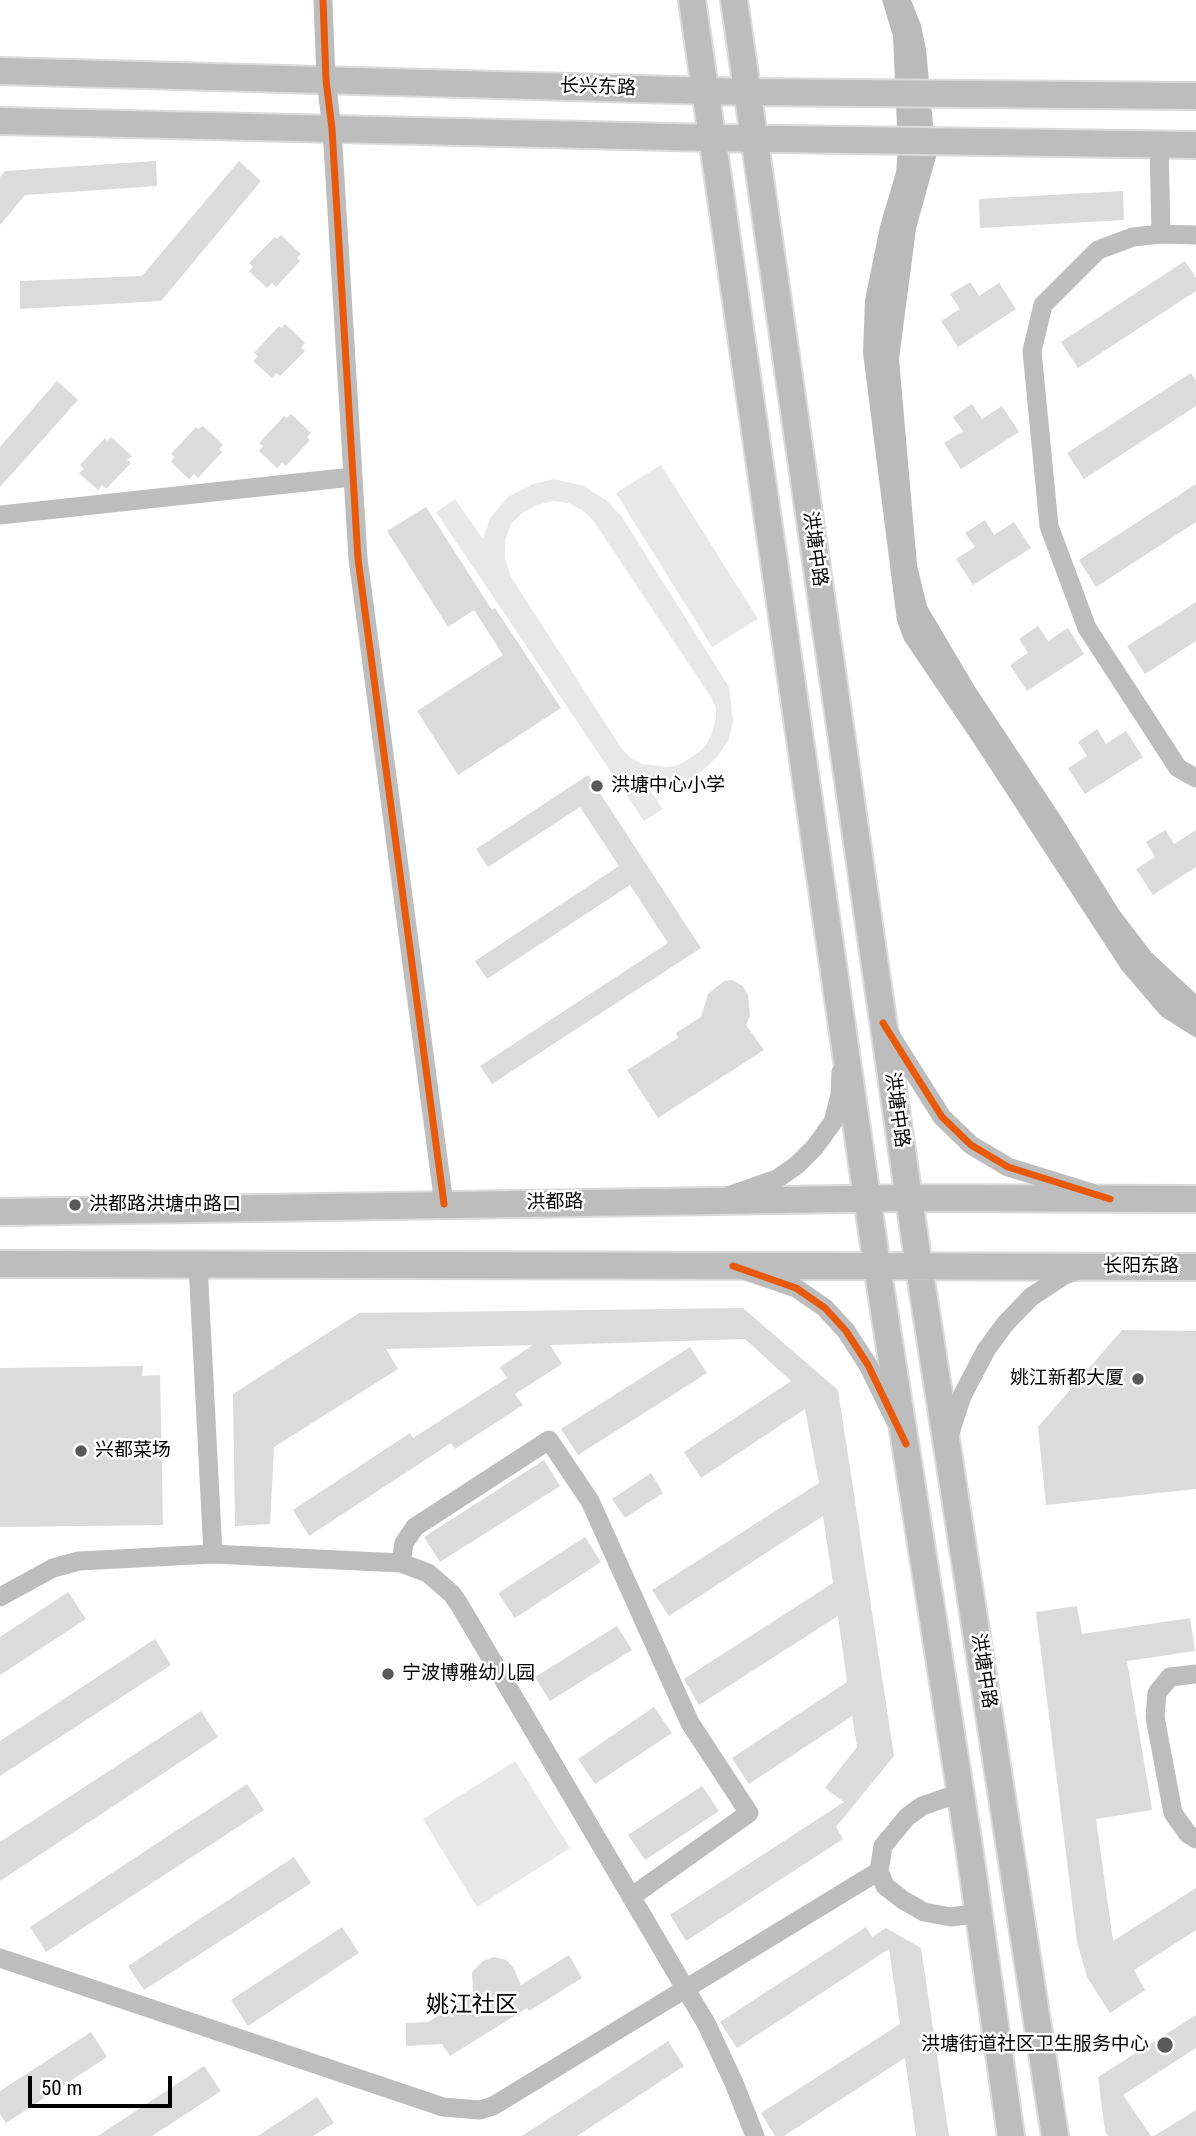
<!DOCTYPE html>
<html>
<head>
<meta charset="utf-8">
<style>
  body { margin:0 }
  #map { position:relative; width:1196px; height:2136px; overflow:hidden; background:#fff; font-family:"Roboto Condensed",sans-serif }
  canvas { display:block }
  .scale { position:absolute; left:28px; top:2076px; width:144px; height:32px; box-sizing:border-box; border:4px solid #000; border-top:0; padding-left:9px; font-size:21px; line-height:24px; white-space:nowrap; color:#000; -webkit-text-stroke:5px #fff; paint-order:stroke }
</style>
</head>
<body>
<div id="map">
<canvas width="1196" height="2136"></canvas>
<div class="scale">50 m</div>
</div>
<script>
const ctx = document.querySelector('canvas').getContext('2d');
ctx.lineJoin = 'round';
function fill(path, color) { ctx.fillStyle = color; ctx.fill(path, 'evenodd'); }
const toPath = rows => new Path2D(rows.map(r => 'M' + r).join(''));
function stroke(path, color, width, dash) { ctx.strokeStyle = color; ctx.lineWidth = width; ctx.lineCap = dash ? 'butt' : 'round'; ctx.setLineDash(dash || []); ctx.stroke(path); }
function write(font, color, halo, rows, align = 'center') {
  ctx.font = font + ' "Roboto Condensed","Noto Sans SC",sans-serif'; ctx.lineWidth = 5; ctx.setLineDash([]); ctx.textBaseline = 'middle'; ctx.strokeStyle = halo; ctx.fillStyle = color; for (const [text, x, y, turn = 0] of rows) {
    ctx.save(); ctx.translate(x, y); ctx.rotate((+turn || 0) * Math.PI / 180); ctx.textAlign = isNaN(turn) ? turn : align; if (halo) ctx.strokeText(text, 0, 0); ctx.fillText(text, 0, 0); ctx.restore();
  }
}
fill(toPath([
  [661,465,758,619,712,647,616,493],
  [554,479,584,486,607,501,622,517,729,687,733,721,729,739,718,756,702,771,679,785,654,788,647,786,663,809,644,821,436,512,455,499,483,539,490,518,508,497,533,484],
  [553,501,568,503,582,510,593,520,711,697,716,708,716,718,712,733,706,745,699,752,679,765,667,767,642,764,631,758,622,749,511,577,505,558,505,541,511,524,522,513,537,505],
  [515,1761,570,1848,477,1907,423,1819]
]), '#e8e8e8');
fill(toPath([
  [882,0,911,0,921,25,926,49,936,157,916,229,899,359,917,565,927,606,975,687,1060,815,1119,910,1151,952,1196,994,1196,1038,1161,1016,1121,969,973,742,904,640,897,621,863,353,865,300,880,226,896,172,898,150,893,36]
]), '#bababa');
fill(toPath([
  [156,161,157,186,25,195,0,225,0,177,5,171],
  [239,161,261,181,161,301,20,309,20,281,142,276],
  [1123,191,1124,220,980,228,979,199],
  [281,235,301,254,297,258,300,261,276,287,272,283,267,288,249,271,253,267,249,263,275,237,277,239],
  [1185,261,1196,278,1196,291,1078,368,1061,342],
  [970,282,979,296,999,283,1016,309,958,347,941,321,960,309,950,294],
  [285,324,305,343,301,348,305,351,280,376,276,373,272,378,253,361,258,356,254,353,279,326,282,328],
  [1191,373,1196,381,1196,406,1084,479,1067,453],
  [57,381,78,400,0,487,0,447],
  [972,404,982,419,1002,406,1019,432,961,469,944,443,963,431,953,417],
  [291,414,311,433,307,437,310,440,286,466,282,463,277,468,259,451,263,446,259,443,284,416,287,418],
  [203,426,223,445,219,449,222,452,198,478,194,474,189,479,171,462,175,457,171,454,196,427,199,429],
  [111,437,132,456,127,460,131,463,106,489,102,485,98,490,79,473,84,469,80,465,105,438,107,441],
  [1196,484,1196,522,1096,587,1079,560],
  [426,507,492,610,495,608,561,708,458,775,417,711,503,655,474,610,448,627,387,531],
  [985,520,994,535,1014,522,1031,548,973,585,956,559,975,547,965,533],
  [1196,602,1196,641,1145,674,1127,646],
  [1038,626,1048,641,1068,628,1084,654,1027,691,1010,665,1028,653,1019,639],
  [1097,729,1106,744,1126,731,1143,757,1085,794,1068,768,1087,756,1078,742],
  [588,775,701,948,492,1084,480,1066,668,943,630,885,487,979,475,961,619,866,580,807,488,867,476,849],
  [1165,830,1174,844,1196,830,1196,867,1153,895,1136,869,1155,857,1146,842],
  [732,980,743,986,748,995,750,1016,746,1025,764,1050,658,1118,627,1070,678,1038,676,1033,701,1017,708,994,724,981],
  [743,1308,838,1390,894,1756,836,1827,843,1839,686,1941,670,1915,844,1802,825,1788,857,1747,852,1716,749,1784,732,1758,847,1682,838,1616,699,1705,684,1679,833,1583,823,1516,669,1616,652,1590,819,1483,805,1409,701,1478,684,1452,791,1381,745,1339,550,1345,562,1364,515,1394,523,1405,455,1449,451,1443,309,1536,293,1510,410,1433,413,1438,507,1378,500,1367,533,1345,386,1349,398,1369,274,1447,270,1524,235,1526,233,1394,359,1313],
  [1122,1330,1196,1331,1196,1489,1046,1505,1038,1427],
  [690,1347,707,1373,578,1455,561,1429],
  [143,1366,142,1376,160,1375,163,1525,0,1527,0,1368],
  [544,1460,560,1486,440,1562,424,1537],
  [651,1473,663,1493,625,1518,612,1499],
  [585,1537,601,1562,515,1618,498,1593],
  [68,1592,86,1619,0,1675,0,1637],
  [1077,1606,1082,1634,1190,1618,1195,1651,1127,1661,1152,1810,1096,1819,1113,1941,1196,1888,1196,1930,1134,1970,1145,1990,1110,2013,1087,1977,1077,1942,1036,1612],
  [617,1626,632,1650,550,1701,535,1677],
  [155,1639,171,1665,0,1776,0,1741],
  [654,1707,672,1733,595,1784,578,1759],
  [201,1711,218,1737,0,1881,0,1842],
  [247,1784,264,1810,46,1952,30,1927],
  [702,1786,719,1811,645,1860,628,1835],
  [294,1857,311,1883,144,1990,128,1966],
  [342,1927,359,1953,248,2026,231,2000],
  [866,1927,872,1937,886,1928,921,1948,949,2136,916,2136,905,2058,784,2136,775,2136,761,2113,900,2024,889,1949,737,2048,720,2022],
  [569,1955,582,1978,529,2011,527,2008,450,2056,442,2044,406,2046,406,2023,428,2022,473,1994,472,1972,483,1961,494,1957,506,1960,513,1967,521,1985],
  [1196,2015,1196,2048,1123,2095,1151,2136,1108,2136,1105,2131,1098,2077],
  [91,2032,107,2057,6,2123,0,2114,0,2091],
  [668,2041,684,2066,577,2136,522,2136],
  [204,2066,221,2091,152,2136,98,2136],
  [317,2097,334,2123,313,2136,258,2136],
  [1196,2110,1196,2136,1154,2136]
]), '#dbdbdb');
const major = toPath([
  [692,0,877,1266,968,1840,1011,2136],
  [734,0,919,1267,1055,2136],
  [0,71,747,92,1196,96],
  [0,121,712,138,1196,145],
  [0,1212,909,1198,1196,1199],
  [0,1264,1196,1267]
]);
stroke(major, '#dbdbdb', 30);
stroke(toPath([
  [323,0,326,80,332,129,358,559,444,1204],
  [1159,144,1161,234,1196,235],
  [1161,234,1133,237,1098,250,1043,305,1032,351,1049,526,1087,628,1178,768,1196,778],
  [0,515,352,477],
  [887,1030,942,1117,971,1145,1008,1167,1092,1193],
  [731,1195,777,1179,797,1165,815,1147,833,1122,840,1095,841,1072],
  [198,1265,213,1554],
  [746,1271,796,1288,825,1308,846,1331,868,1365,895,1420],
  [948,1439,962,1396,986,1350,1005,1324,1031,1297,1063,1276,1082,1268],
  [401,1563,404,1543,415,1527,549,1440,590,1501,690,1723,749,1813,631,1897],
  [0,1597,53,1568,79,1561,213,1554,401,1563,428,1573,452,1594,459,1604,685,1988,706,2023,734,2083,755,2136],
  [1196,1674,1170,1677,1157,1693,1155,1717,1173,1813,1188,1834,1196,1839],
  [960,1793,922,1806,907,1817,883,1846,879,1871,885,1886,903,1900,924,1912,951,1917,979,1913],
  [0,1958,443,2107,480,2110,493,2106,879,1871]
]), '#bdbdbd', 19);
stroke(major, '#bdbdbd', 26);
stroke(toPath([
  [323,0,326,80,332,129,358,559,444,1204],
  [883,1023,942,1117,971,1145,1008,1167,1110,1199],
  [733,1266,796,1288,825,1308,846,1331,868,1365,906,1444]
]), '#e8590c', 7);
for (const [x, y, r, color] of [
  [597,786,7,"#595959"],
  [75,1205,7,"#595959"],
  [1138,1379,7,"#595959"],
  [81,1451,7,"#595959"],
  [388,1674,7,"#595959"],
  [1165,2045,9,"#595959"]
]) { const dot = new Path2D(); dot.arc(x, y, r, 0, 2 * Math.PI); ctx.fillStyle = color; ctx.fill(dot); stroke(dot, '#fff', 2.5); }
write('19px', '#000', '#fff', [
  ["长兴东路",598,88,2],
  ["洪塘中路",814,549,82],
  ["洪塘中路",896,1110,82],
  ["洪都路",555,1203,-1],
  ["长阳东路",1141,1267],
  ["洪塘中路",983,1671,81]
]);
write('19px', '#000', '#fff', [
  ["洪塘中心小学",611,786],
  ["洪都路洪塘中路口",89,1205],
  ["姚江新都大厦",1124,1379,"right"],
  ["兴都菜场",95,1451],
  ["宁波博雅幼儿园",402,1674],
  ["洪塘街道社区卫生服务中心",1149,2045,"right"]
], 'left');
write('23px', '#000', '#fff', [
  ["姚江社区",472,2006]
]);
</script>
</body>
</html>
